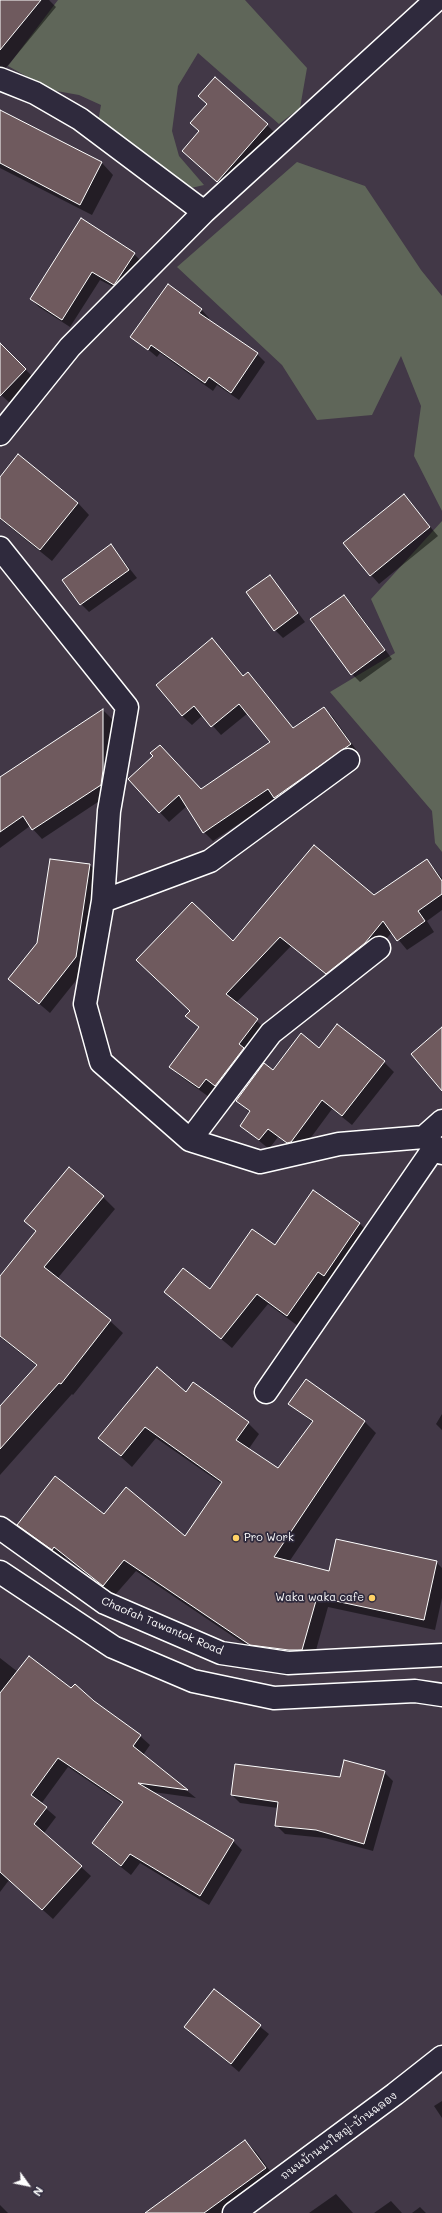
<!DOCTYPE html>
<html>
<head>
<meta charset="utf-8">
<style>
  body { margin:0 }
  #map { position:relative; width:442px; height:2213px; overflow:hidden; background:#423847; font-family:Mali,sans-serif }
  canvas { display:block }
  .north { position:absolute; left:8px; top:2165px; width:40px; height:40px; -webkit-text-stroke:3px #2f2a3d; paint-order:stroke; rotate:123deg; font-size:11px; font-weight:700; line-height:16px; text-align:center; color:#fff }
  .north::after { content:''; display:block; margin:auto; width:14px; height:18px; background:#fff; clip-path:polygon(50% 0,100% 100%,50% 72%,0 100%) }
</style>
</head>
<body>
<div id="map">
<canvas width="442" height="2213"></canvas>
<div class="north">N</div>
</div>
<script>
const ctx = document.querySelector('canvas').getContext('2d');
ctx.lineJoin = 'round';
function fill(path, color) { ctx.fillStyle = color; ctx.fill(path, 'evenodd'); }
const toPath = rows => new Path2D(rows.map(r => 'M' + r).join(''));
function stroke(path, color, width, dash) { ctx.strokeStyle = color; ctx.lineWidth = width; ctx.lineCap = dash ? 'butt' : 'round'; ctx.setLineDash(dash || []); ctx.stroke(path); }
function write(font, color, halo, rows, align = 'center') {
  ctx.font = font + ' Mali,"Playpen Sans Thai",sans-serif'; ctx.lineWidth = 3.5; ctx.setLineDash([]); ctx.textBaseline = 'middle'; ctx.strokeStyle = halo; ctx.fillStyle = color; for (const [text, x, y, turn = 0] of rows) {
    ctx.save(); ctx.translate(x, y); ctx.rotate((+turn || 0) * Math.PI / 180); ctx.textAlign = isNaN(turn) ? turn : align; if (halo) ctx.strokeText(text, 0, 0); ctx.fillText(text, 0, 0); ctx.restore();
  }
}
fill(toPath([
  [58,0,245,0,307,68,300,108,279,124,198,53,178,86,172,131,179,156,204,185,191,188,98,122,101,105,79,95,51,90,8,66],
  [297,162,365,186,421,270,442,296,442,511,414,456,421,406,401,356,372,415,317,420,282,365,177,267],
  [442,521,442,852,435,843,432,811,330,692,395,653,371,599]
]), '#5f6659');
fill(toPath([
  [0,0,49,0,56,7,0,75],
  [0,111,102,163,113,175,92,215,0,168],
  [267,125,278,136,229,192,195,162],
  [81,220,134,254,142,262,123,292,100,280,70,327,39,307,31,299],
  [201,309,209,318,208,320,257,354,265,362,239,400,217,385,213,391,160,353,157,357,132,336],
  [8,352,35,379,11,404,0,394,0,356],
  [0,479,78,503,89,515,52,561,0,519],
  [404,496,438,536,379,584,371,575],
  [111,545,137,578,89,612,81,604],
  [270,576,305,622,283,638,275,630],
  [344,596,352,604,392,659,360,682,352,674],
  [221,649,244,676,248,673,257,683,294,729,324,708,333,717,359,754,284,806,276,799,213,841,204,832,187,806,169,822,129,779,201,790,272,742,248,713,221,735,203,715,192,725,182,716],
  [103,710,112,719,112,780,110,794,42,839,30,826,0,848,0,778],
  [51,860,90,865,101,876,86,968,50,1013,9,978,38,943],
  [427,860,442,878,442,910,427,921,434,932,407,950,392,932,375,953,336,983,291,946,236,1003,267,1030,209,1097,180,1076,170,1067,199,1028,187,1016,233,943,374,897],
  [319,1049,384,1062,394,1072,352,1125,332,1109,301,1151,297,1152,278,1137,269,1149,241,1126,250,1113,237,1100,273,1071],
  [313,1192,360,1224,370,1234,329,1282,298,1326,268,1304,232,1348,165,1292,210,1290,275,1247],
  [103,1197,115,1209,57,1279,110,1321,123,1333,73,1395,72,1394,0,1475,0,1408,37,1366,0,1337,0,1278,36,1232,25,1221],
  [187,1393,248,1423,259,1434,248,1450,278,1470,313,1423,290,1403,365,1422,376,1433,289,1562,329,1572,436,1562,442,1568,442,1598,435,1630,328,1607,313,1661,262,1656,136,1571,114,1596,66,1558,64,1560,30,1536,18,1525,104,1516,186,1538,222,1484,156,1438,132,1467,100,1438],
  [442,1414,442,1430,436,1424],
  [0,1658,18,1672,72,1690,93,1702,140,1736,150,1745,143,1755,196,1798,153,1792,233,1841,242,1850,209,1905,140,1863,131,1875,102,1852,93,1843,123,1804,68,1767,41,1804,56,1817,44,1833,91,1876,53,1919,9,1880,0,1892],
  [384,1772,393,1781,373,1851,325,1838,285,1834,276,1825,278,1808,240,1803,232,1795],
  [215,1990,269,2034,239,2072,186,2027],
  [442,2101,442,2118,434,2106],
  [245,2141,256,2152,276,2179,230,2213,159,2213],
  [336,2194,353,2213,309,2213],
  [391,2201,402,2213,374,2213],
  [0,2205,8,2213,0,2213],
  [420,2207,426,2213,412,2213]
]), '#0007');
const building = toPath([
  [0,0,41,0,0,50,0,0],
  [215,77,268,124,217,182,182,151,199,131,190,123,207,104,198,96,215,77],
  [0,110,102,162,80,205,0,163,0,110],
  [81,218,135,253,114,285,92,272,62,320,30,299,81,218],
  [168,284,202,309,199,313,258,353,231,393,209,377,205,383,151,345,148,350,130,337,168,284],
  [0,343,26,369,0,396,0,343],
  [18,454,78,503,40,550,0,518,0,477,18,454],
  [404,494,430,527,370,576,343,543,404,494],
  [111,544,129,570,80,605,62,580,111,544],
  [270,575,298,613,274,631,246,592,270,575],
  [344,595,385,650,351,675,310,619,344,595],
  [212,638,243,676,248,672,293,728,324,707,351,744,274,798,268,789,203,833,179,795,159,813,128,779,153,756,150,753,160,745,201,789,270,742,239,704,211,727,194,706,182,716,156,685,212,638],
  [103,709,103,770,101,785,32,830,23,816,0,832,0,777,103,709],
  [314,845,374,895,427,859,442,881,442,894,418,911,425,921,397,941,383,921,365,943,326,974,280,937,226,994,258,1019,239,1044,244,1048,215,1086,206,1079,199,1088,169,1067,199,1027,185,1016,190,1011,136,960,192,902,233,941,314,845],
  [50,859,90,864,76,957,39,1004,8,979,37,943,50,859],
  [337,1024,385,1061,342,1116,322,1100,291,1142,287,1143,268,1129,259,1140,240,1126,250,1111,236,1101,264,1063,273,1070,301,1033,319,1048,337,1024],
  [442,1027,442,1091,411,1054,442,1027],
  [69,1167,104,1196,44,1267,111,1320,61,1384,59,1383,0,1449,0,1406,37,1365,0,1336,0,1276,36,1231,24,1221,69,1167],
  [313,1190,360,1223,324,1276,318,1272,287,1316,257,1294,221,1339,164,1292,183,1268,210,1289,252,1229,275,1245,313,1190],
  [157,1367,186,1392,193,1382,249,1422,236,1440,278,1468,313,1421,288,1404,306,1379,365,1421,274,1557,329,1571,336,1539,437,1561,424,1620,317,1597,302,1650,289,1650,250,1645,124,1560,103,1586,54,1547,52,1550,17,1525,55,1476,104,1514,126,1487,185,1536,222,1482,145,1427,121,1456,98,1438,157,1367],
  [29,1656,71,1688,75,1684,94,1701,141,1735,133,1746,188,1790,138,1783,234,1840,200,1896,130,1854,121,1866,92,1843,123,1802,58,1758,31,1795,47,1807,34,1824,82,1866,42,1910,0,1872,0,1693,29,1656],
  [344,1760,385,1771,364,1844,316,1830,275,1826,278,1802,231,1795,235,1764,340,1777,344,1760],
  [214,1989,261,2025,231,2064,184,2027,214,1989],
  [245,2140,266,2168,204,2213,145,2213,245,2140]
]);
fill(building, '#6f5a5e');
stroke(building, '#fff', 1);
const street = toPath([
  [0,79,35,93,80,119,204,212],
  [0,434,70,347,204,212,436,0],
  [0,548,127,707,109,811,103,901,85,1004,101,1062,190,1140,260,1162,339,1144,424,1137,442,1153],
  [103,901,210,861,348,760],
  [424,1137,442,1121],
  [190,1140,271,1033,379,948],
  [266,1392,434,1148],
  [234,2213,395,2094,442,2057]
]);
const secondary = toPath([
  [0,1528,105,1603,221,1653,288,1663,442,1655],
  [0,1572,113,1647,193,1681,274,1698,415,1691,442,1695]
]);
stroke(street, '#fff', 25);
stroke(secondary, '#fff', 25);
stroke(street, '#2f2a3d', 22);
stroke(secondary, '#2f2a3d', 22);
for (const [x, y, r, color] of [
  [236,1538,4,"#ffd166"],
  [372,1598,4,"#ffd166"]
]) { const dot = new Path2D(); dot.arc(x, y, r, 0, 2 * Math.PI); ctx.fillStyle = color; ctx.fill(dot); stroke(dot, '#2f2a3d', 1.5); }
write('11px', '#fff', '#2f2a3d', [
  ["Pro Work",244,1538],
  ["Waka waka cafe",364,1598,"right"]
], 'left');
write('11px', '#fff', '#2f2a3d', [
  ["Chaofah Tawantok Road",162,1626,23],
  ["ถนนบ้านนาใหญ่-บ้านฉลอง",339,2136,-36]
]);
</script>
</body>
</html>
